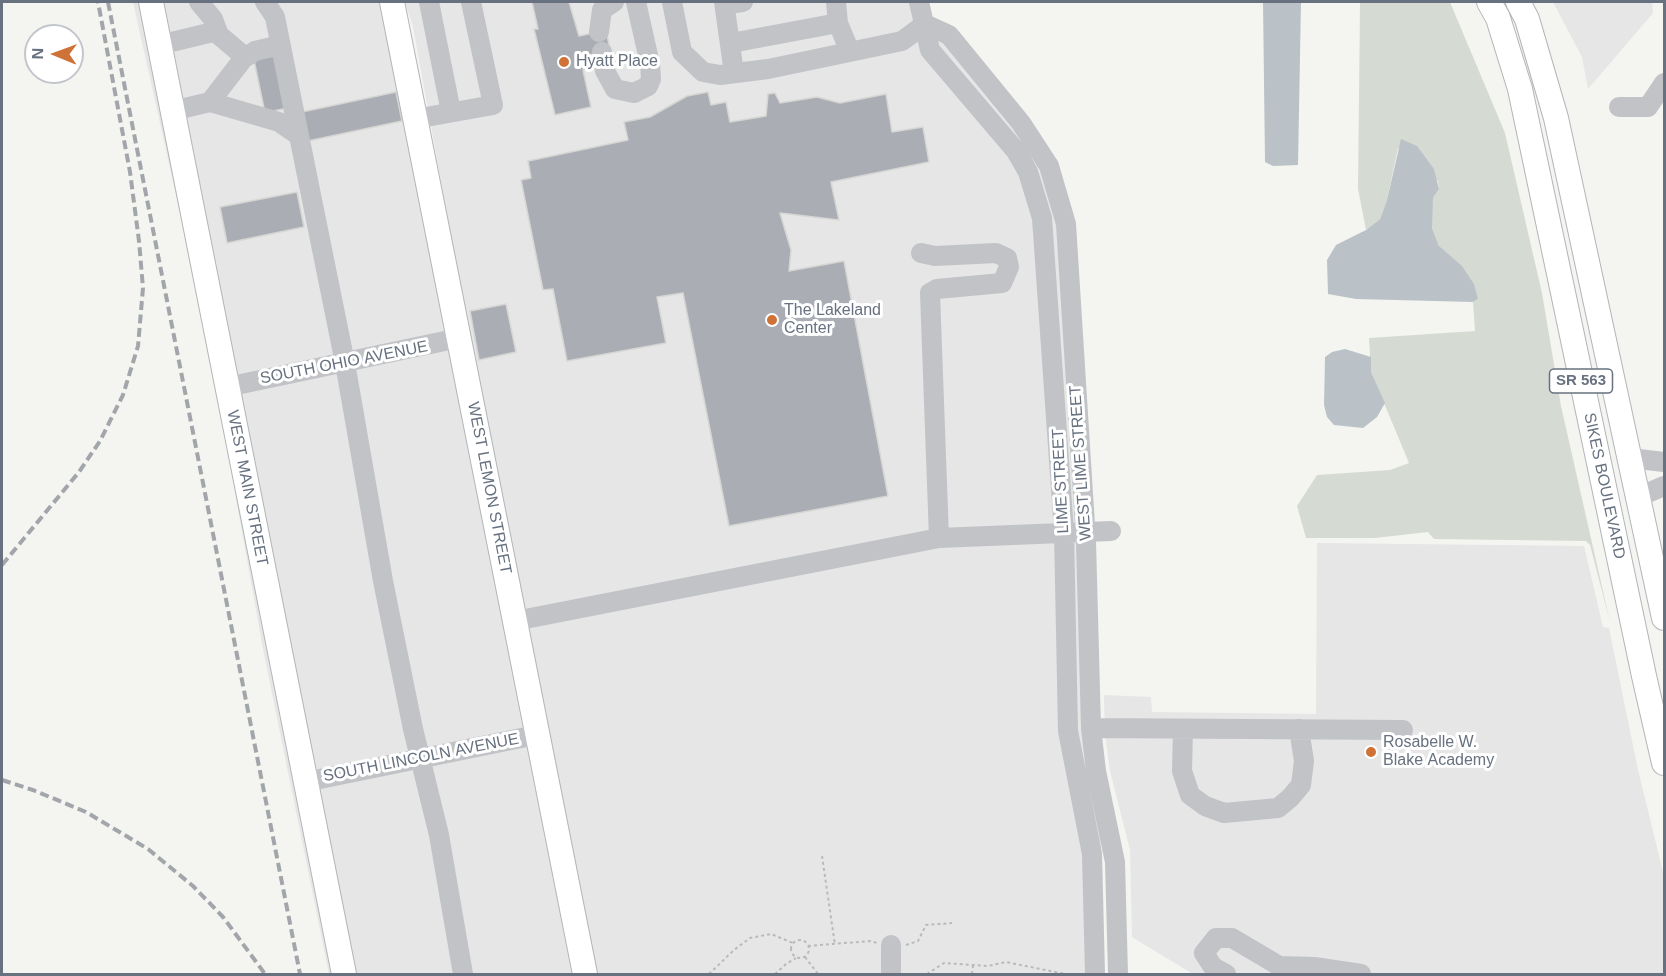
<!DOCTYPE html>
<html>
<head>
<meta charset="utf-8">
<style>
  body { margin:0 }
  #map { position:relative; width:1666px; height:976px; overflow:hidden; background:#f4f5f1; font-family:Helvetica,sans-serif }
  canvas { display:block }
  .frame { position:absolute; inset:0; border:3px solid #67717f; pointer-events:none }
  .north { position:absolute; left:24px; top:24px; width:60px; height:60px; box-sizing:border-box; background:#fff; border:2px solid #c2c6cc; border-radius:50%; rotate:271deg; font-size:16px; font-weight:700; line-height:24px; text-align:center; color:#67717f }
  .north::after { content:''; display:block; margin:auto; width:21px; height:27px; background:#cf7237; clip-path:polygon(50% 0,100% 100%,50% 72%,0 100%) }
</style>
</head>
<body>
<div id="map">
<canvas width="1666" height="976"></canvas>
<div class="frame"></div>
<div class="north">N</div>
</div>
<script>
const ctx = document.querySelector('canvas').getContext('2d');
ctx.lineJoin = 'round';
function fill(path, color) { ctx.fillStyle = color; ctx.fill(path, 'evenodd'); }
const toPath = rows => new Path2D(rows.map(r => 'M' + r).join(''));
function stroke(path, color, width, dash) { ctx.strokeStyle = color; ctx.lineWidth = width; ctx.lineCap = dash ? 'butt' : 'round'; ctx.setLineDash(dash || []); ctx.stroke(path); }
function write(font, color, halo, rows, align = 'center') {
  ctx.font = font + ' Helvetica,sans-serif'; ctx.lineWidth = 6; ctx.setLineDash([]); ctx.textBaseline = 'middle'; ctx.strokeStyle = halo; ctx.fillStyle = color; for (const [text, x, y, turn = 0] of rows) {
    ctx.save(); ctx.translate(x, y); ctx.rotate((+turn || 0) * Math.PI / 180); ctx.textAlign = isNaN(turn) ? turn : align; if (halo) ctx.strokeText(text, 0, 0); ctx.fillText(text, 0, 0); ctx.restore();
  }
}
fill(toPath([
  [133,2,143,2,336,974,329,974,263,649,205,325],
  [158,2,384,2,451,334,233,379],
  [405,2,665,2,698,77,921,37,1010,154,1032,206,1084,855,1088,974,593,974,501,513,413,27],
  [680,2,911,2,917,22,899,34,720,68,707,66,689,49],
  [1553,2,1652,2,1653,13,1588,89,1582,57],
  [936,37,944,40,1014,126,1046,181,1058,224,1101,840,1100,869,1076,731,1050,217,937,48],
  [454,347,528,730,311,774,236,392],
  [1317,543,1584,546,1603,627,1609,628,1638,770,1664,876,1664,974,1193,974,1132,937,1130,850,1110,771,1105,734,1104,695,1151,697,1152,712,1316,714],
  [530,743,577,974,352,974,314,787]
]), '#e5e6e5');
fill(toPath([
  [1360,2,1450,2,1505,133,1542,293,1561,406,1610,622,1590,545,1586,541,1434,539,1428,532,1375,538,1306,538,1297,506,1317,475,1390,470,1409,463,1371,372,1369,338,1475,331,1473,302,1478,299,1439,246,1432,228,1431,211,1433,198,1439,189,1438,181,1398,148,1387,200,1380,219,1366,230,1358,189]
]), '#d5dbd3');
fill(toPath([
  [1263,2,1301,2,1298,165,1273,166,1265,162],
  [1401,139,1417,146,1434,169,1439,189,1433,198,1432,228,1439,246,1462,266,1474,284,1478,299,1473,302,1356,299,1328,294,1327,260,1336,245,1366,230,1380,219,1387,200],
  [1345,349,1371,357,1371,372,1385,403,1377,417,1363,428,1334,425,1327,417,1324,405,1325,357,1332,352]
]), '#bac2c7');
const building = toPath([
  [532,2,569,2,579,36,606,30,610,50,585,56,587,69,583,70,591,107,555,115,534,29,538,29,532,2],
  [276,55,287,108,265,113,254,60,276,55],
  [396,92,402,121,308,141,302,112,396,92],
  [708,92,711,105,726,102,730,122,766,116,768,94,775,93,780,103,817,97,840,103,886,94,892,132,923,127,929,162,831,182,839,220,780,213,791,250,789,271,844,261,888,496,729,526,683,293,657,297,666,343,567,361,553,289,543,290,521,180,531,178,528,161,628,140,624,122,650,117,687,96,708,92],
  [297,192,304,227,227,243,220,207,297,192],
  [506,304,516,352,479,360,470,311,506,304]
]);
fill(building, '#aaaeb4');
stroke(building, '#d6d6d4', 1.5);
const major = toPath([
  [151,2,344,974],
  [392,2,585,974],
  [1489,2,1498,18,1520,89,1644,676,1664,763],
  [1518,2,1527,19,1556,118,1664,618]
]);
stroke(major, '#b2b5b9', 26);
stroke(toPath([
  [822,856,835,945],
  '791 949a9 9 0 1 1 18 0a9 9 0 1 1-18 0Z',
  [906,945,918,941,926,925,952,923],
  [808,946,870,941,877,943],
  [805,957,818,974],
  [709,974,734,950,750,938,771,934,793,943],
  [775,974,786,964,796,958],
  [927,974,944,963,988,966,1006,962,1065,974],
  [972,974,973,966]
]), '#b8babc', 2, [3, 3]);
stroke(toPath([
  [199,2,213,19,219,35],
  [265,2,275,17,345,363,383,581,413,729,439,835,463,974],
  [429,2,451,112],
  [672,2,682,52,703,72,720,75,768,69,902,41,925,24],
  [724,2,734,73],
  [836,2,838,23,850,52],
  [919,2,930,50,1016,151,1028,172,1042,218,1064,532,1068,731,1092,854,1095,974],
  [725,5,743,2],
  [925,24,949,35,1021,123,1049,166,1066,224,1086,541,1091,728,1096,771,1115,862,1118,974],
  [599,32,602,10,614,2],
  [731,43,838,23],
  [159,45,213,32,219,35,245,57],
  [602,52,605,71,615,89,634,93,648,86,651,79,650,64,636,2],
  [210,102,243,59,255,51,280,45],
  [1619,107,1648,107,1664,83],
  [172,111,210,102,279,122,298,135],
  [415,119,493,105,471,2],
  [921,253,935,256,996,253,1007,258,1009,267,1002,283,937,289,930,293,939,538],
  [227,387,459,338],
  [1630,458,1664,462],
  [1638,497,1664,486],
  [515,621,939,538,1111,531],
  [1091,728,1403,730],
  [1183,729,1182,771,1190,795,1205,806,1224,813,1278,808,1290,798,1301,785,1304,761,1299,729],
  [305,782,536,735],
  [1278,966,1314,967,1361,974],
  [891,974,891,945],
  [1226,974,1213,967,1204,953,1216,938,1232,938,1293,974]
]), '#c1c3c6', 20);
stroke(major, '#fff', 24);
stroke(toPath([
  [108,2,300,974],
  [2,565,79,472,100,441,123,395,138,346,143,288,139,241,130,172,98,2],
  [2,780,33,790,86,812,148,849,193,886,223,917,265,974]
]), '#a2a6ab', 4, [9, 4.5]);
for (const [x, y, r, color] of [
  [564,62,6,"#cf7237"],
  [772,320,6,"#cf7237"],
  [1371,752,6,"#cf7237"]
]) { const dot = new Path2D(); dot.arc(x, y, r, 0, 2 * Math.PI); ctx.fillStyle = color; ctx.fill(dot); stroke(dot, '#fff', 2); }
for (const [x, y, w] of [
  [1581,381,63]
]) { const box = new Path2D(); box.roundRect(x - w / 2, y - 12, w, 24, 4.5); ctx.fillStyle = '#fff'; ctx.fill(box); stroke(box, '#67717f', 1.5); }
write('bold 15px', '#67717f', null, [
  ["SR 563",1581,381]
]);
write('16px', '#67717f', '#fff', [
  ["Hyatt Place",576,62],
  ["The Lakeland",784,311],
  ["Center",784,329],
  ["Rosabelle W.",1383,743],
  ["Blake Academy",1383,761]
], 'left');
write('16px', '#67717f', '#fff', [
  ["SOUTH OHIO AVENUE",344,363,-11],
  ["WEST LIME STREET",1081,463,-94],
  ["LIME STREET",1061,481,-93],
  ["SIKES BOULEVARD",1604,486,78],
  ["WEST MAIN STREET",247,488,79],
  ["WEST LEMON STREET",489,488,79],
  ["SOUTH LINCOLN AVENUE",421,758,-11]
]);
</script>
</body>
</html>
